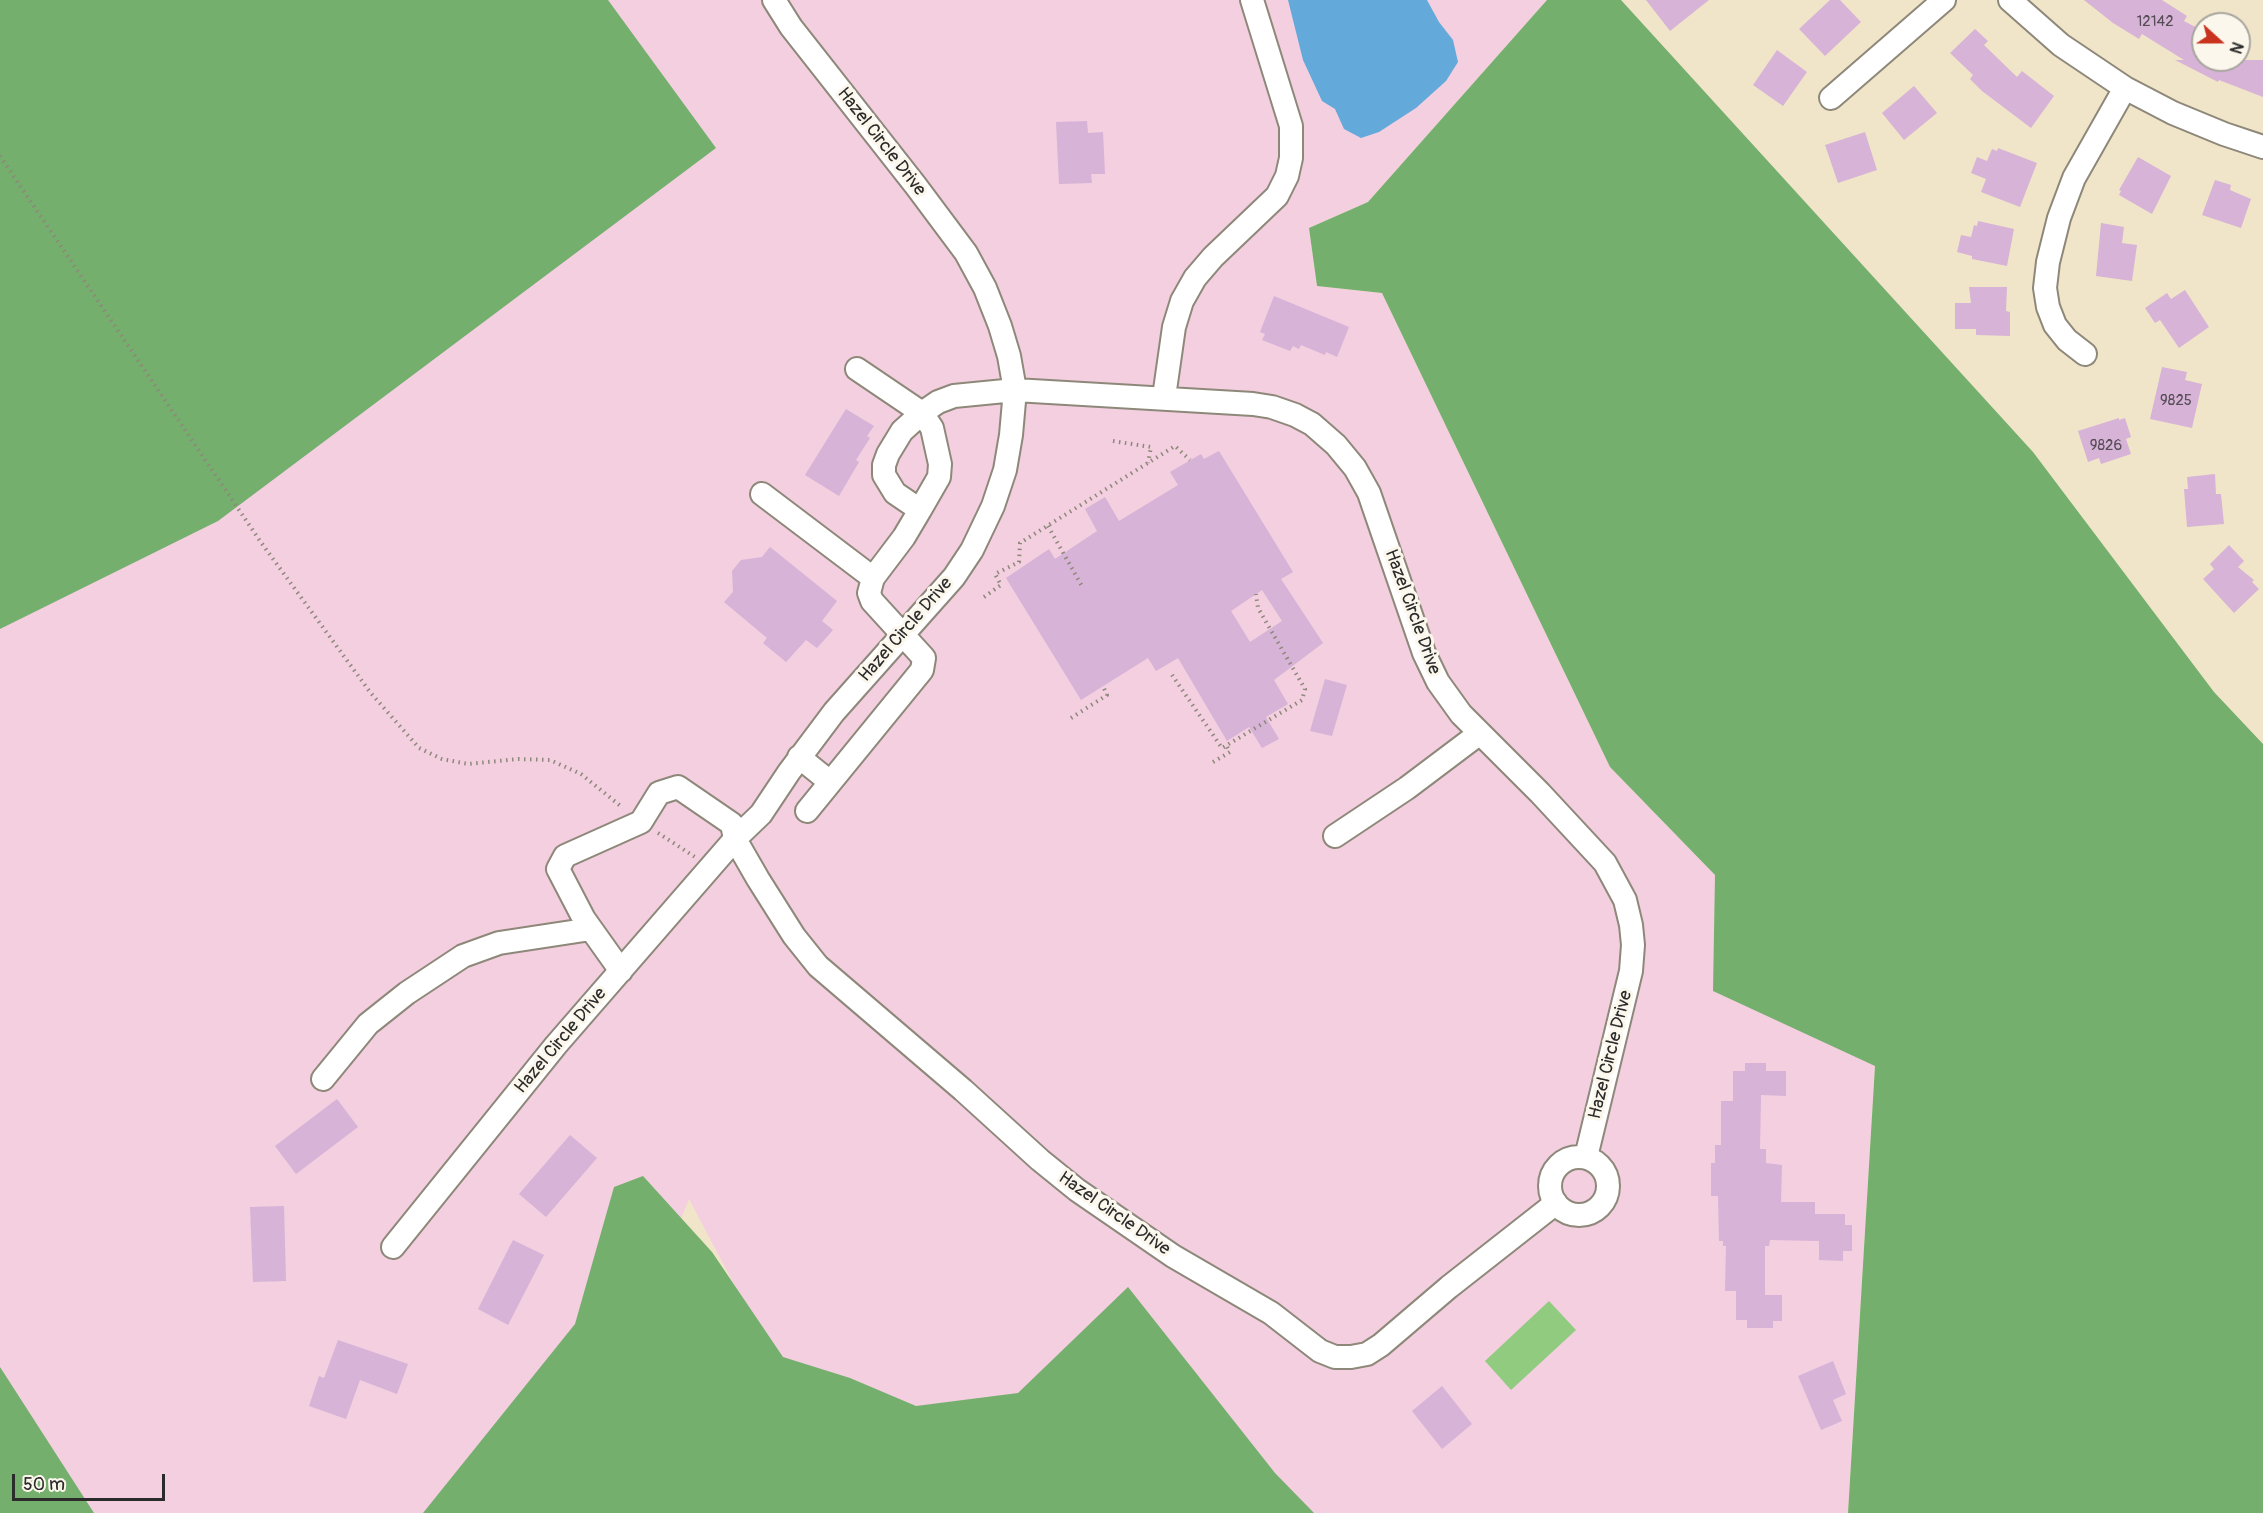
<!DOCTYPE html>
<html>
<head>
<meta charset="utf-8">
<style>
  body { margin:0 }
  #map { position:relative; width:2263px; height:1513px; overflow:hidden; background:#f1e5c9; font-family:Pangolin,sans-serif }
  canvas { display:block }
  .north { position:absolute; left:2191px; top:12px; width:60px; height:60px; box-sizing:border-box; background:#fbf7ec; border:2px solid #a8a59f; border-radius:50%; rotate:111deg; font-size:16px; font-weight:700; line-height:24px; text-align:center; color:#2b2b2b }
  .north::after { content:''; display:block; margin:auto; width:21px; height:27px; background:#c8321e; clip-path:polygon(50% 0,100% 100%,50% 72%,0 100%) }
  .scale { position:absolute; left:12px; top:1474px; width:153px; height:27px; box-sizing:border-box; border:3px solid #2b2b2b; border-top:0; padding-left:8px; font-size:18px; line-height:21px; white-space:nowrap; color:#2b2b2b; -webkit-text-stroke:4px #fbf7ec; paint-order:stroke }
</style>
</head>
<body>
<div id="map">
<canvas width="2263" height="1513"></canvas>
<div class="north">N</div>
<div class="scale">50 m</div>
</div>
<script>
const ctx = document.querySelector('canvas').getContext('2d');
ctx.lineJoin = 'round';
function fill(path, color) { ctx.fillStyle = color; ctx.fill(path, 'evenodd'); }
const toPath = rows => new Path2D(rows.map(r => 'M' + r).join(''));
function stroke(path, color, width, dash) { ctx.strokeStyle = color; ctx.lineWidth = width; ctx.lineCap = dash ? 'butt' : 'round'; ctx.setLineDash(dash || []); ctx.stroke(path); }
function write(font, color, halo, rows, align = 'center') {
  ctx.font = font + ' Pangolin,sans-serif'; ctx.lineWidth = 6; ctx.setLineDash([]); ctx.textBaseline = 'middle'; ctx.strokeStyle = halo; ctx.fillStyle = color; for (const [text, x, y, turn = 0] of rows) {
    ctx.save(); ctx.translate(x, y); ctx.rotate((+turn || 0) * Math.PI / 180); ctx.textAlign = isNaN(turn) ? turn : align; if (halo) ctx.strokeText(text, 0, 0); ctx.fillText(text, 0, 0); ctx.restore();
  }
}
fill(toPath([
  [0,0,1547,0,1368,202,1309,228,1317,286,1382,293,1610,767,1715,875,1714,991,1875,1065,1848,1513,1005,1513,787,1385,689,1199,627,1351,492,1513,63,1513,0,1391]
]), '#f3cfe0');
fill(toPath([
  [1549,1301,1576,1330,1511,1390,1485,1361]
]), '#90cb7f');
fill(toPath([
  [0,0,608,0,716,148,218,521,0,629],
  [1547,0,1621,0,2033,452,2214,692,2263,744,2263,1513,1848,1513,1875,1066,1713,991,1715,875,1610,767,1382,293,1317,286,1309,228,1368,202],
  [643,1176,712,1252,783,1357,850,1378,916,1406,1018,1393,1128,1287,1275,1473,1314,1513,423,1513,575,1324,614,1187],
  [0,1367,94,1513,0,1513]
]), '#74af6e');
fill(toPath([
  [1288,0,1427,0,1439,22,1453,40,1458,62,1446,81,1416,108,1379,132,1361,138,1344,129,1335,109,1322,101,1303,60]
]), '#63aada');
fill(toPath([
  [1646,0,1709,0,1670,31],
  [1830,0,1840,0,1861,22,1825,56,1799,29],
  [2084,0,2162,0,2187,16,2184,21,2203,31,2203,60,2263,60,2263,97,2219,80,2218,82,2175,60,2184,60,2142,34,2139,39,2113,23],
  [1975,29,1988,41,1984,45,2017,77,2022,71,2054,96,2031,128,1982,91,1970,79,1973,75,1950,53],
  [1777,50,1807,72,1783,106,1753,85],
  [1914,86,1937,113,1904,140,1882,113],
  [1087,121,1088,133,1103,132,1105,174,1091,174,1092,183,1059,184,1056,122],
  [1865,132,1877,170,1838,183,1825,145],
  [1998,148,2037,163,2020,207,1981,192,1986,179,1971,173,1977,157,1987,161,1992,149,1997,151],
  [2138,157,2171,176,2152,214,2119,195,2121,191,2119,190],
  [2215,180,2231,185,2230,190,2251,199,2241,228,2202,215],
  [1978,221,2014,229,2007,266,1972,259,1972,256,1957,252,1961,235,1971,237,1974,225,1977,226],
  [2101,223,2124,227,2122,243,2137,245,2132,281,2096,276],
  [1969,287,2007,287,2006,311,2010,312,2010,336,1976,335,1976,329,1955,329,1955,303,1971,303],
  [2185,290,2209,327,2179,348,2160,320,2155,323,2145,308,2167,293,2171,299],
  [1274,296,1349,327,1337,357,1326,352,1325,355,1301,345,1299,349,1293,346,1290,351,1262,340,1265,334,1260,332],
  [2162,367,2187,372,2185,380,2202,384,2192,428,2150,419],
  [846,409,874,426,867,436,870,438,856,460,859,462,839,496,805,475],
  [2119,418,2119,420,2125,418,2131,437,2126,439,2131,454,2101,464,2099,458,2088,462,2078,431],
  [1219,451,1293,572,1281,579,1323,643,1274,680,1288,704,1266,717,1279,739,1262,748,1249,727,1227,741,1178,658,1156,671,1148,658,1081,700,1006,578,1049,549,1055,559,1097,531,1085,509,1105,497,1119,521,1178,485,1170,472,1201,454,1204,459],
  [1262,590,1282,621,1250,642,1231,611],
  [2215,474,2216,494,2221,494,2224,524,2187,527,2184,489,2188,489,2187,477],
  [2229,545,2244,561,2238,567,2254,580,2252,582,2259,589,2234,613,2203,579,2214,569,2210,564],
  [770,547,837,601,822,621,833,630,817,648,806,640,786,662,763,643,767,638,724,602,733,592,732,571,741,560,762,557],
  [1325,679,1347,685,1332,736,1310,731],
  [1745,1063,1766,1063,1766,1071,1786,1071,1786,1096,1761,1095,1760,1149,1766,1149,1766,1163,1782,1165,1781,1202,1815,1202,1815,1214,1845,1214,1845,1225,1852,1225,1852,1251,1843,1251,1843,1261,1819,1260,1819,1241,1770,1240,1769,1246,1765,1246,1765,1295,1782,1295,1782,1321,1773,1321,1773,1328,1747,1328,1747,1320,1736,1320,1736,1291,1725,1291,1726,1246,1723,1246,1723,1241,1719,1241,1718,1196,1711,1196,1711,1163,1715,1163,1715,1145,1721,1145,1721,1101,1733,1101,1733,1071,1745,1071],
  [337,1099,358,1127,296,1174,275,1146],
  [570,1135,597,1158,546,1217,519,1194],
  [284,1206,286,1281,253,1282,250,1207],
  [513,1240,544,1255,508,1325,478,1309],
  [338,1340,408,1364,397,1394,360,1380,346,1419,309,1406,319,1376,324,1378],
  [1833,1361,1846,1394,1833,1400,1842,1421,1821,1430,1798,1376],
  [1442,1386,1472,1424,1442,1449,1412,1411]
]), '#d6b3d7');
const minor = toPath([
  [2010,0,2061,45,2125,88,2173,113,2224,134,2263,147],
  [1831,98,1944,0],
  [2085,354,2067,340,2055,325,2048,307,2045,288,2048,262,2059,218,2074,178,2125,88],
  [857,369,922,413,932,428,940,464,939,477,920,510,895,493,884,475,884,465,888,454,902,431,922,413,938,402,954,396,1015,390,1253,404,1272,407,1295,415,1312,424,1336,445,1355,468,1369,493,1424,653,1438,682,1461,714,1540,793,1605,863,1625,900,1631,925,1633,945,1631,971,1586,1157],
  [1164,397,1174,327,1182,301,1195,278,1213,257,1277,196,1287,176,1291,158,1291,126,1252,0],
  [762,494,873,578],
  [799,757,830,782],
  [807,811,922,670,924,658,872,601,869,593,873,578,904,537,920,510],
  [1335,836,1407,788,1480,733],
  [621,971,584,919,558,869,565,856,641,822,659,793,678,787,732,824,735,839,758,879,794,936,818,966,963,1090,1040,1160,1077,1190,1173,1256,1271,1313,1320,1351,1335,1357,1351,1357,1367,1354,1381,1345,1449,1287,1556,1203],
  [323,1079,368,1024,407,993,463,956,499,943,591,929],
  '1550 1186a29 29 0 1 1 58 0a29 29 0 1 1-58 0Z',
  [393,1247,556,1045,735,839,761,814,789,772,834,712,954,577,972,550,993,506,1005,470,1011,435,1015,390,1009,356,1000,326,985,288,966,253,916,186,791,27,774,0]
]);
stroke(minor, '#8e887a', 26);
stroke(toPath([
  [0,156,260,541,370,692,419,748,442,759,468,764,518,759,550,760,581,774,623,808],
  [1113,441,1151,447,1148,463],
  [1048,526,1083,588],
  [984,597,1001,585,995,574,1019,562,1020,543,1175,446,1190,460],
  [1172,675,1222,748,1302,700,1305,689,1258,608,1256,594],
  [1071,718,1107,695,1103,686],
  [1213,762,1230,752,1226,745],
  [658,833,695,857]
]), '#8e887a', 4, [1.5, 4.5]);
stroke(minor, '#fff', 22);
write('15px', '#564d56', null, [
  ["12142",2155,22],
  ["9825",2176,401],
  ["9826",2106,446]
]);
write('18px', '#2b2b2b', '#fbf7ec', [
  ["Hazel Circle Drive",881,142,52],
  ["Hazel Circle Drive",1412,612,70],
  ["Hazel Circle Drive",906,630,-49],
  ["Hazel Circle Drive",561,1041,-50],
  ["Hazel Circle Drive",1611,1055,-76],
  ["Hazel Circle Drive",1114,1214,35]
]);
</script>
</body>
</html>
